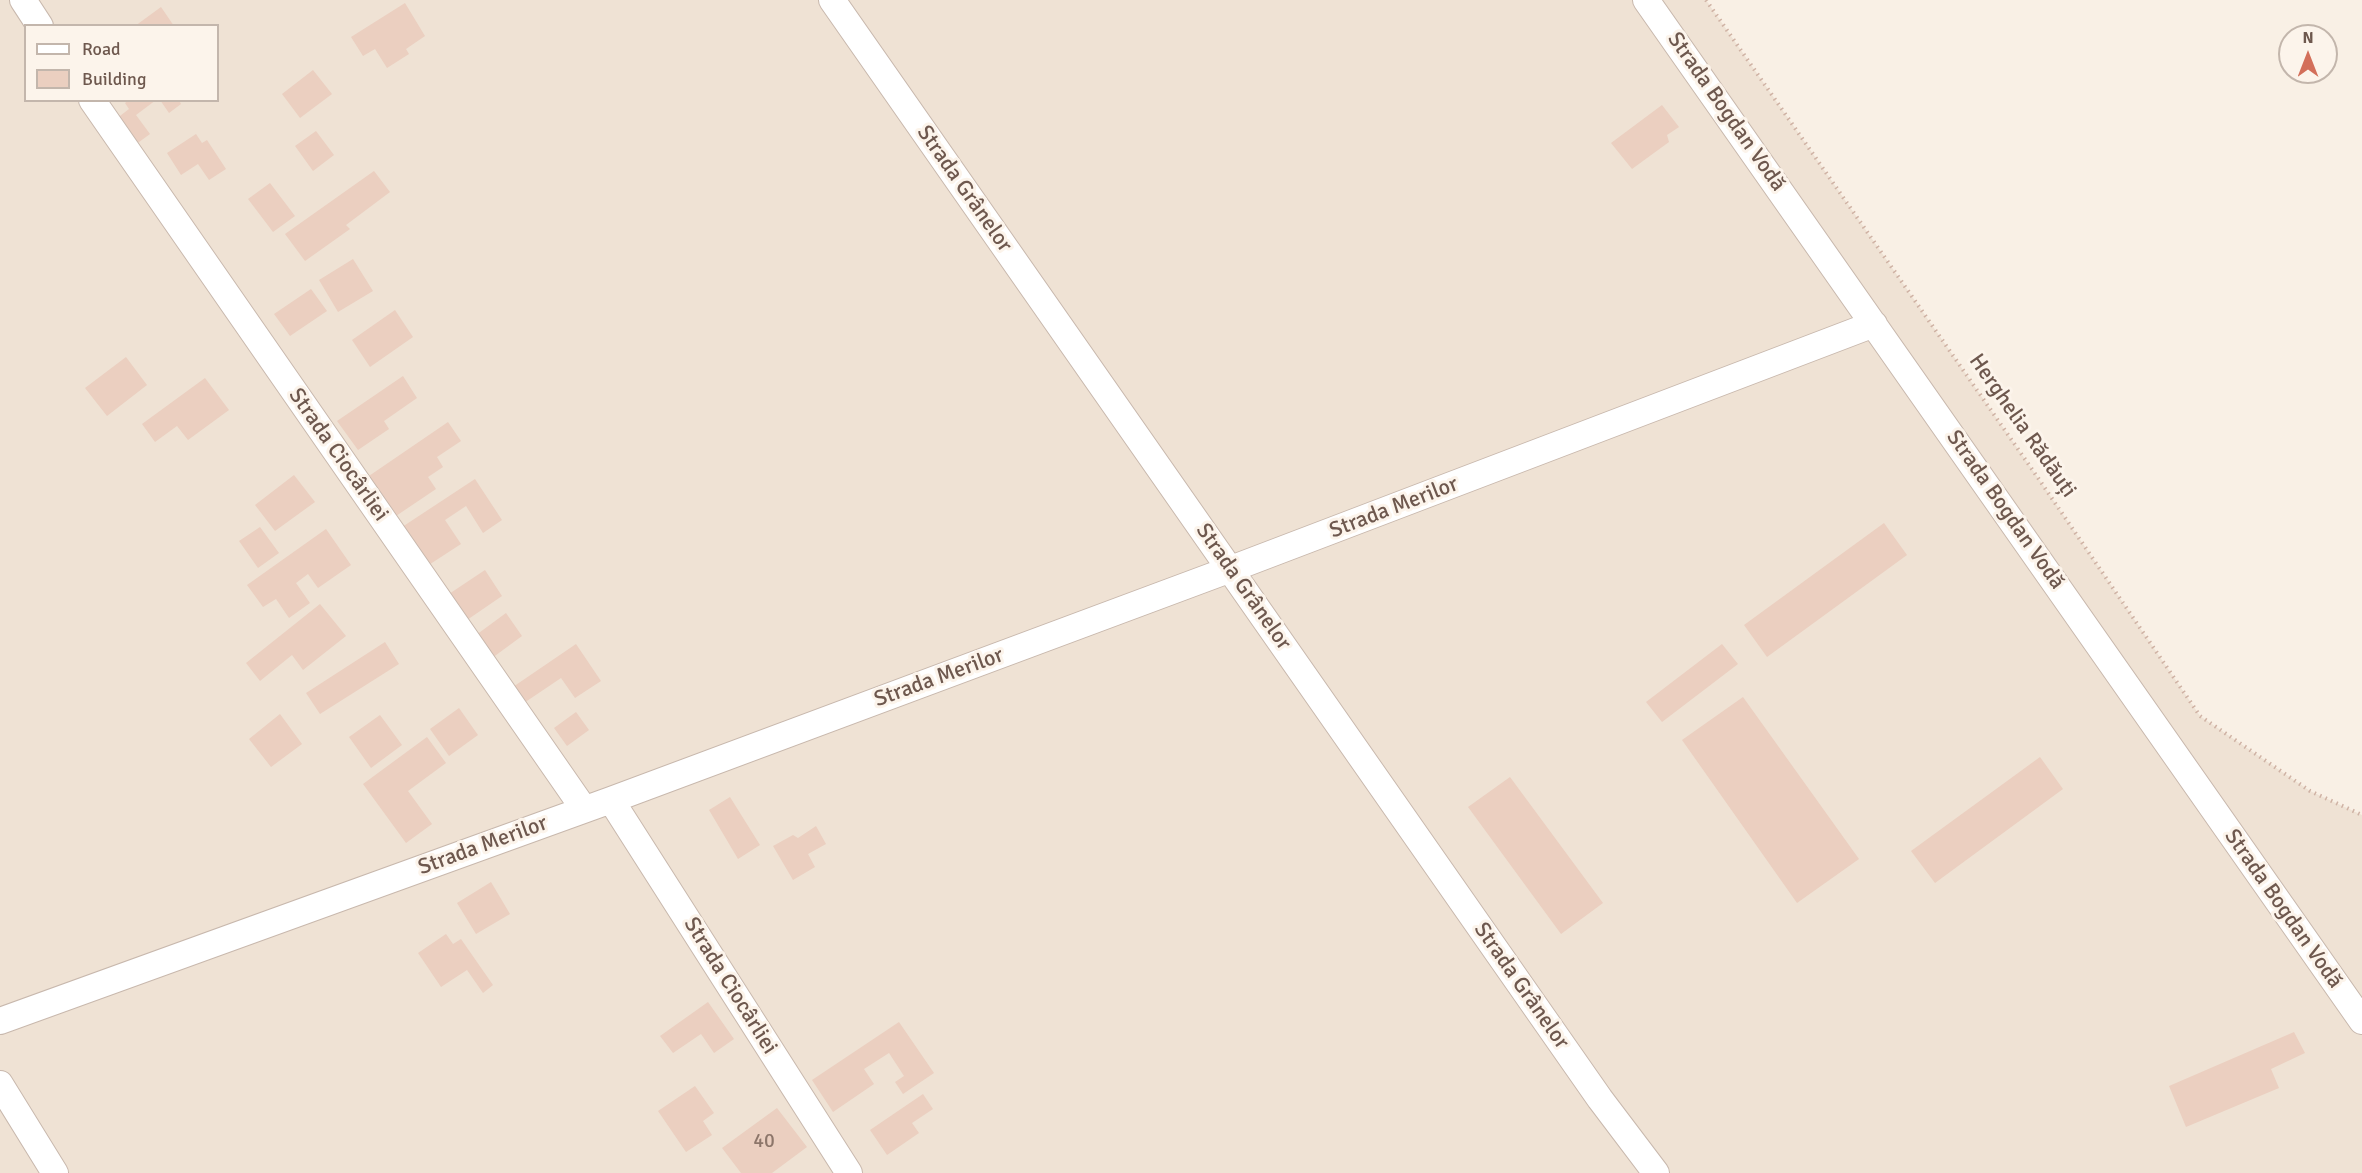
<!DOCTYPE html>
<html>
<head>
<meta charset="utf-8">
<style>
  body { margin:0 }
  #map { position:relative; width:2362px; height:1173px; overflow:hidden; background:#f9f0e5; font-family:Signika,sans-serif }
  canvas { display:block }
  .legend { position:absolute; left:24px; top:24px; width:195px; height:78px; box-sizing:border-box; background:#fcf4eb; border:2px solid #c3b6ac; margin:0; padding:8px 10px; list-style:none; font-size:18px; color:#6e584e }
  .legend li { display:flex; align-items:center; gap:12px; height:30px }
  .legend b { width:30px; border:2px solid #c3b6ac }
  .north { position:absolute; left:2278px; top:24px; width:60px; height:60px; box-sizing:border-box; background:#fcf4eb; border:2px solid #c3b6ac; border-radius:50%; rotate:0deg; font-size:16px; font-weight:700; line-height:24px; text-align:center; color:#6e584e }
  .north::after { content:''; display:block; margin:auto; width:21px; height:27px; background:#d36f5a; clip-path:polygon(50% 0,100% 100%,50% 72%,0 100%) }
</style>
</head>
<body>
<div id="map">
<canvas width="2362" height="1173"></canvas>
<ul class="legend">
<li><b style="height:8px;background:#fff"></b>Road</li>
<li><b style="height:16px;background:#ebcfc0"></b>Building</li>
</ul>
<div class="north">N</div>
</div>
<script>
const ctx = document.querySelector('canvas').getContext('2d');
ctx.lineJoin = 'round';
function fill(path, color) { ctx.fillStyle = color; ctx.fill(path, 'evenodd'); }
const toPath = rows => new Path2D(rows.map(r => 'M' + r).join(''));
function stroke(path, color, width, dash) { ctx.strokeStyle = color; ctx.lineWidth = width; ctx.lineCap = dash ? 'butt' : 'round'; ctx.setLineDash(dash || []); ctx.stroke(path); }
function write(font, color, halo, rows, align = 'center') {
  ctx.font = font + ' Signika,sans-serif'; ctx.lineWidth = 6; ctx.setLineDash([]); ctx.textBaseline = 'middle'; ctx.strokeStyle = halo; ctx.fillStyle = color; for (const [text, x, y, turn = 0] of rows) {
    ctx.save(); ctx.translate(x, y); ctx.rotate((+turn || 0) * Math.PI / 180); ctx.textAlign = isNaN(turn) ? turn : align; if (halo) ctx.strokeText(text, 0, 0); ctx.fillText(text, 0, 0); ctx.restore();
  }
}
fill(toPath([
  [0,0,1706,0,2036,475,2200,716,2310,791,2362,815,2362,1173,0,1173],
  [26,26,218,26,218,100,26,100]
]), '#efe2d4');
fill(toPath([
  [405,3,425,36,406,49,409,54,387,68,375,49,363,56,351,37],
  [161,7,174,26,135,26],
  [313,70,332,94,300,118,282,94],
  [129,100,156,100,136,115,150,134,135,145,116,119,129,109,125,103],
  [160,100,179,100,181,104,169,113],
  [1662,105,1679,127,1667,135,1669,142,1632,169,1611,143],
  [316,131,334,155,313,171,295,146],
  [196,134,202,143,207,140,226,169,209,180,198,164,181,175,167,153],
  [374,171,390,192,346,225,350,229,305,261,285,234],
  [270,183,295,216,273,232,248,199],
  [353,259,373,291,338,312,319,280],
  [311,289,327,311,290,336,274,314],
  [395,310,413,337,370,367,352,340],
  [126,357,147,385,107,416,85,388],
  [403,376,417,398,384,421,389,429,358,450,337,421],
  [205,378,229,410,188,440,177,426,155,442,142,424],
  [448,422,461,441,437,457,443,467,428,477,436,489,393,518,366,478],
  [294,475,315,502,275,531,255,505],
  [475,479,502,520,483,533,466,506,445,520,461,544,421,570,396,531],
  [1884,523,1907,555,1767,657,1744,625],
  [260,527,279,553,258,568,239,541],
  [326,529,351,565,318,588,308,574,296,583,310,603,289,618,276,599,263,607,247,585],
  [485,570,502,596,467,620,449,594],
  [320,604,346,636,303,670,292,655,260,681,246,663],
  [506,613,522,636,488,661,472,638],
  [385,642,399,664,320,714,306,693],
  [576,644,601,681,575,698,561,678,518,707,507,691],
  [1722,644,1738,664,1662,722,1646,702],
  [1743,697,1859,859,1797,903,1682,740],
  [459,708,478,735,449,756,430,729],
  [576,712,589,730,567,746,554,728],
  [280,714,302,744,271,767,249,739],
  [380,715,402,745,371,768,349,737],
  [427,737,446,763,408,791,432,824,406,843,363,784],
  [2040,757,2063,789,1935,883,1911,851],
  [1510,777,1603,903,1561,934,1468,807],
  [730,797,760,845,738,859,709,810],
  [816,826,826,844,808,854,815,867,793,880,773,846,793,835,798,838],
  [491,882,510,914,476,934,457,903],
  [446,934,453,944,461,939,493,985,483,993,467,970,441,987,418,953],
  [708,1002,734,1039,714,1053,701,1034,673,1053,660,1036],
  [899,1022,934,1073,903,1094,895,1082,904,1076,889,1053,864,1069,874,1084,833,1112,812,1080],
  [2294,1032,2305,1053,2271,1069,2279,1088,2186,1127,2169,1086],
  [695,1086,714,1113,703,1121,712,1135,686,1152,658,1111],
  [923,1094,933,1109,912,1123,919,1133,887,1155,870,1130],
  [777,1108,807,1147,772,1173,741,1173,722,1148]
]), '#ebcfc0');
const minor = toPath([
  [23,0,40,26],
  [832,0,1600,1099,1656,1173],
  [1646,0,2362,1021],
  [92,100,584,809],
  [611,800,849,1173],
  [0,1021,611,800,1231,569,1874,324],
  [0,1084,55,1173]
]);
stroke(minor, '#c8b8ad', 28);
stroke(toPath([
  [1706,0,2036,475,2200,716,2310,791,2362,815]
]), '#cfb2a4', 4, [1.5, 4.5]);
stroke(minor, '#fff', 26);
write('20px', '#8d766a', null, [
  ["40",764,1142]
]);
write('22px', '#6e584e', '#fcf4eb', [
  ["Strada Bogdan Vodă",1726,112,55],
  ["Strada Grânelor",964,189,55],
  ["Herghelia Rădăuți",2022,426,55],
  ["Strada Ciocârliei",338,455,55],
  ["Strada Merilor",1394,508,-21],
  ["Strada Bogdan Vodă",2005,510,55],
  ["Strada Grânelor",1243,587,55],
  ["Strada Merilor",939,678,-20],
  ["Strada Merilor",483,846,-20],
  ["Strada Bogdan Vodă",2283,909,55],
  ["Strada Ciocârliei",730,986,58],
  ["Strada Grânelor",1521,986,55]
]);
</script>
</body>
</html>
